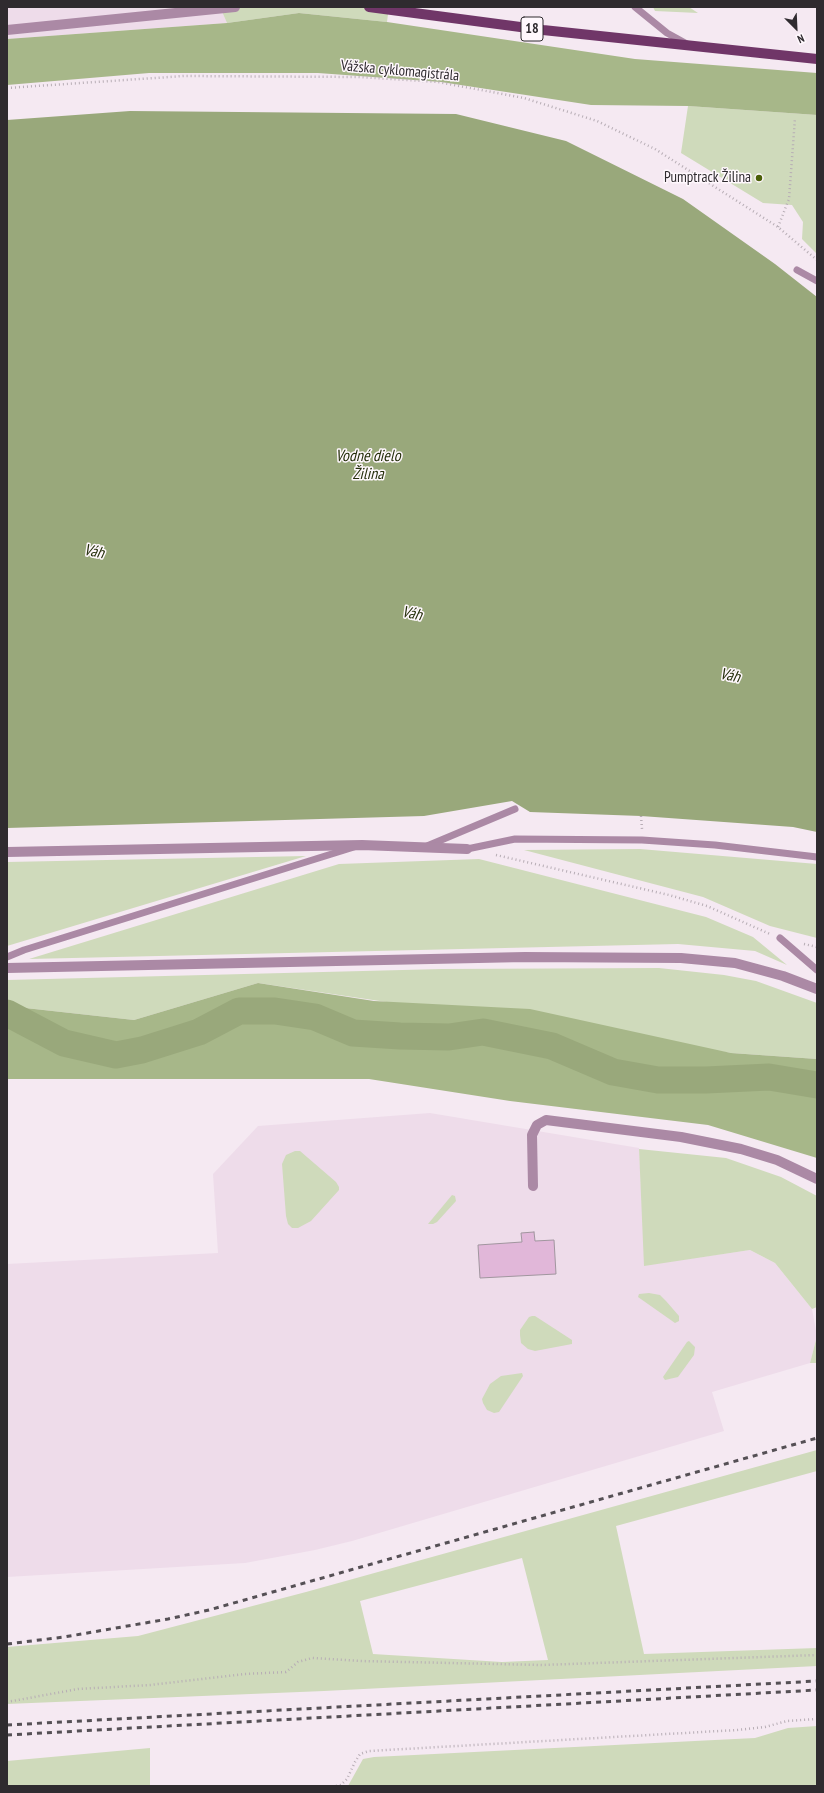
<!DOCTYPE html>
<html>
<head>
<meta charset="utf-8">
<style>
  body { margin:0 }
  #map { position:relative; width:824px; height:1793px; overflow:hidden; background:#f5e9f2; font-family:"PT Sans Narrow",sans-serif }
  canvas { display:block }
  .frame { position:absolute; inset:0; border:8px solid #2f2b2f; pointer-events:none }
  .north { position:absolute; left:776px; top:8px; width:40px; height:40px; -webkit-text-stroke:3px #fff8fd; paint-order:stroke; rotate:156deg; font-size:11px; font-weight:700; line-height:16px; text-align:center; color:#2f2b2f }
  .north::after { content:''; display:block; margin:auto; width:14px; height:18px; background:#2f2b2f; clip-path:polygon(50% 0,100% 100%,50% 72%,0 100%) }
</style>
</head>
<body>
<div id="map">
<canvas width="824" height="1793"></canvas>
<div class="frame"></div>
<div class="north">N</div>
</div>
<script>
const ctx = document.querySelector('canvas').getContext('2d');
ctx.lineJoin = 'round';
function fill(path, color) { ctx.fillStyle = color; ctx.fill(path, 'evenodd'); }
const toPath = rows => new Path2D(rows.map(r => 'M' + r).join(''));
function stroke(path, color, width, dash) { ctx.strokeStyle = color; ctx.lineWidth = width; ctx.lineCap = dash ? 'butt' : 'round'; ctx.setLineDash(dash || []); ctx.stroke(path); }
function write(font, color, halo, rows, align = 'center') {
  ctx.font = font + ' "PT Sans Narrow",sans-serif'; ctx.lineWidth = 3; ctx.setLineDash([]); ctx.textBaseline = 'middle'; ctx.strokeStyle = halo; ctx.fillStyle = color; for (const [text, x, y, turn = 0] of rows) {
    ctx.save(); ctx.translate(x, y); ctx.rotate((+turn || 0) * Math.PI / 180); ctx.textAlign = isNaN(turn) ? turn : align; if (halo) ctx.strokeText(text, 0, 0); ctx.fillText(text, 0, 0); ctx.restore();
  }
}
fill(toPath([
  [7,7,220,7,227,23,7,39],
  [430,1113,639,1148,645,1265,750,1250,775,1263,812,1309,817,1336,810,1363,712,1392,724,1431,352,1541,315,1550,245,1563,7,1577,7,1264,218,1253,213,1174,258,1126]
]), '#eedcea');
fill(toPath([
  [220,7,389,7,387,22,299,13,227,23],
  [653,7,689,7,698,13,655,11],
  [688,106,817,115,817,254,802,239,803,222,792,205,763,203,681,153],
  [640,849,817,864,817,938,770,926,703,897,524,850],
  [306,856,7,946,7,862],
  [479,859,706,917,753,937,787,965,755,951,678,944,29,959,339,864],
  [659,968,724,975,756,981,817,1003,817,1059,731,1053,258,983,134,1020,7,1006,7,980,442,969],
  [639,1149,726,1158,781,1177,817,1196,817,1307,812,1309,775,1263,750,1250,644,1266],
  [295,1151,300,1151,336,1182,339,1187,339,1190,311,1221,298,1228,292,1228,288,1224,286,1216,282,1164,286,1155],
  [452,1195,455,1196,456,1201,437,1222,433,1224,428,1224],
  [649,1293,660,1295,666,1301,679,1316,679,1321,675,1323,638,1297,639,1294],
  [532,1316,535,1316,572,1340,572,1344,535,1351,528,1349,521,1343,520,1335,520,1330,529,1317],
  [817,1336,817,1363,810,1363],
  [689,1341,695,1347,694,1355,678,1377,665,1380,663,1377,687,1342],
  [522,1373,523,1376,499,1412,494,1413,487,1410,483,1403,482,1399,490,1384,501,1376],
  [817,1450,817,1471,616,1526,644,1654,817,1648,817,1666,324,1691,7,1704,7,1647,138,1636,306,1592],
  [522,1558,548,1660,502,1662,373,1654,360,1601],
  [817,1726,817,1786,348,1786,363,1759,374,1757,755,1738,788,1728],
  [150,1748,150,1786,7,1786,7,1761]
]), '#cfdabb');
fill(toPath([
  [299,13,387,22,635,59,817,73,817,115,688,106,591,105,441,82,318,73,149,73,7,85,7,39,227,23],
  [258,983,374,1001,530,1009,731,1053,817,1059,817,1158,708,1125,510,1101,369,1079,7,1079,7,1006,134,1020]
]), '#a7b789');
fill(toPath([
  [130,111,456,114,566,141,683,199,775,264,817,297,817,832,793,827,641,816,530,812,512,801,424,816,7,828,7,120]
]), '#99a87b');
stroke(toPath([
  [7,1013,64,1043,116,1055,142,1050,199,1032,239,1011,275,1011,315,1017,353,1033,400,1036,449,1037,483,1032,552,1046,613,1072,658,1080,706,1080,769,1077,817,1085]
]), '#99a87b', 27);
const building = toPath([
  [534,1232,535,1241,554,1240,556,1274,480,1278,478,1245,522,1242,521,1233,534,1232]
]);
fill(building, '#e1b7d9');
stroke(building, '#a1969f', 1);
stroke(toPath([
  [7,88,184,76,358,77,438,82,524,98,597,121,655,149,778,227,817,260],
  [778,227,789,199,795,118],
  [641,816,642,829],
  [496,855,669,895,707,906,770,934],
  [804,944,817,947],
  [7,1702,78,1689,150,1685,245,1674,286,1672,298,1662,312,1658,360,1661,542,1665,817,1655],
  [336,1786,341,1785,347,1779,355,1762,360,1754,369,1751,737,1730,765,1727,787,1721,817,1719]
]), '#b7adb5', 2.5, [1, 3]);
stroke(toPath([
  [635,7,667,33,687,44],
  [797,270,817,281],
  [427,846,515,809],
  [467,849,515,839,642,840,715,845,817,857],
  [780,938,817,970],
  [7,957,24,950,354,847]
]), '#ab89a5', 7);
stroke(toPath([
  [7,852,362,845,467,849]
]), '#ab89a5', 10);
stroke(toPath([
  [7,968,525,957,681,958,735,963,783,976,817,989],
  [533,1186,532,1135,537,1125,546,1120,681,1137,741,1149,777,1160,817,1179]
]), '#ab89a5', 10);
stroke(toPath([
  [7,30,235,7]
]), '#ab89a5', 10);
stroke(toPath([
  [369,7,543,30,817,59]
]), '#703668', 10);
stroke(toPath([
  [7,1644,64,1637,168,1619,209,1610,817,1438],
  [7,1725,817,1681],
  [7,1735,817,1690]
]), '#555055', 3, [5, 5]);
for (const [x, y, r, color] of [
  [759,178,4,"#4b5f07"]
]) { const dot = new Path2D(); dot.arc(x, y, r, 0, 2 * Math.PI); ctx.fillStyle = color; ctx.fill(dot); stroke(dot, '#fff8fd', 1.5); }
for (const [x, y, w] of [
  [532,29,22]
]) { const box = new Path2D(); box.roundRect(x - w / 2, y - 12, w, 24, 3); ctx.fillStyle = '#fff8fd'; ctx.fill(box); stroke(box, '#2f2b2f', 1); }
write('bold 14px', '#2f2b2f', null, [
  ["18",532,29]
]);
write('15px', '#2f2b2f', '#fff8fd', [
  ["Vážska cyklomagistrála",400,71,5]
]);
write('15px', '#2f2b2f', '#fff8fd', [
  ["Pumptrack Žilina",751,178]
], 'right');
write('italic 16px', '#242e0a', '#fff8fd', [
  ["Vodné dielo",368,456],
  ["Žilina",368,474],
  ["Váh",94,552,11],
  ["Váh",412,614,11],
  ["Váh",730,676,11]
]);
</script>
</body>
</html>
